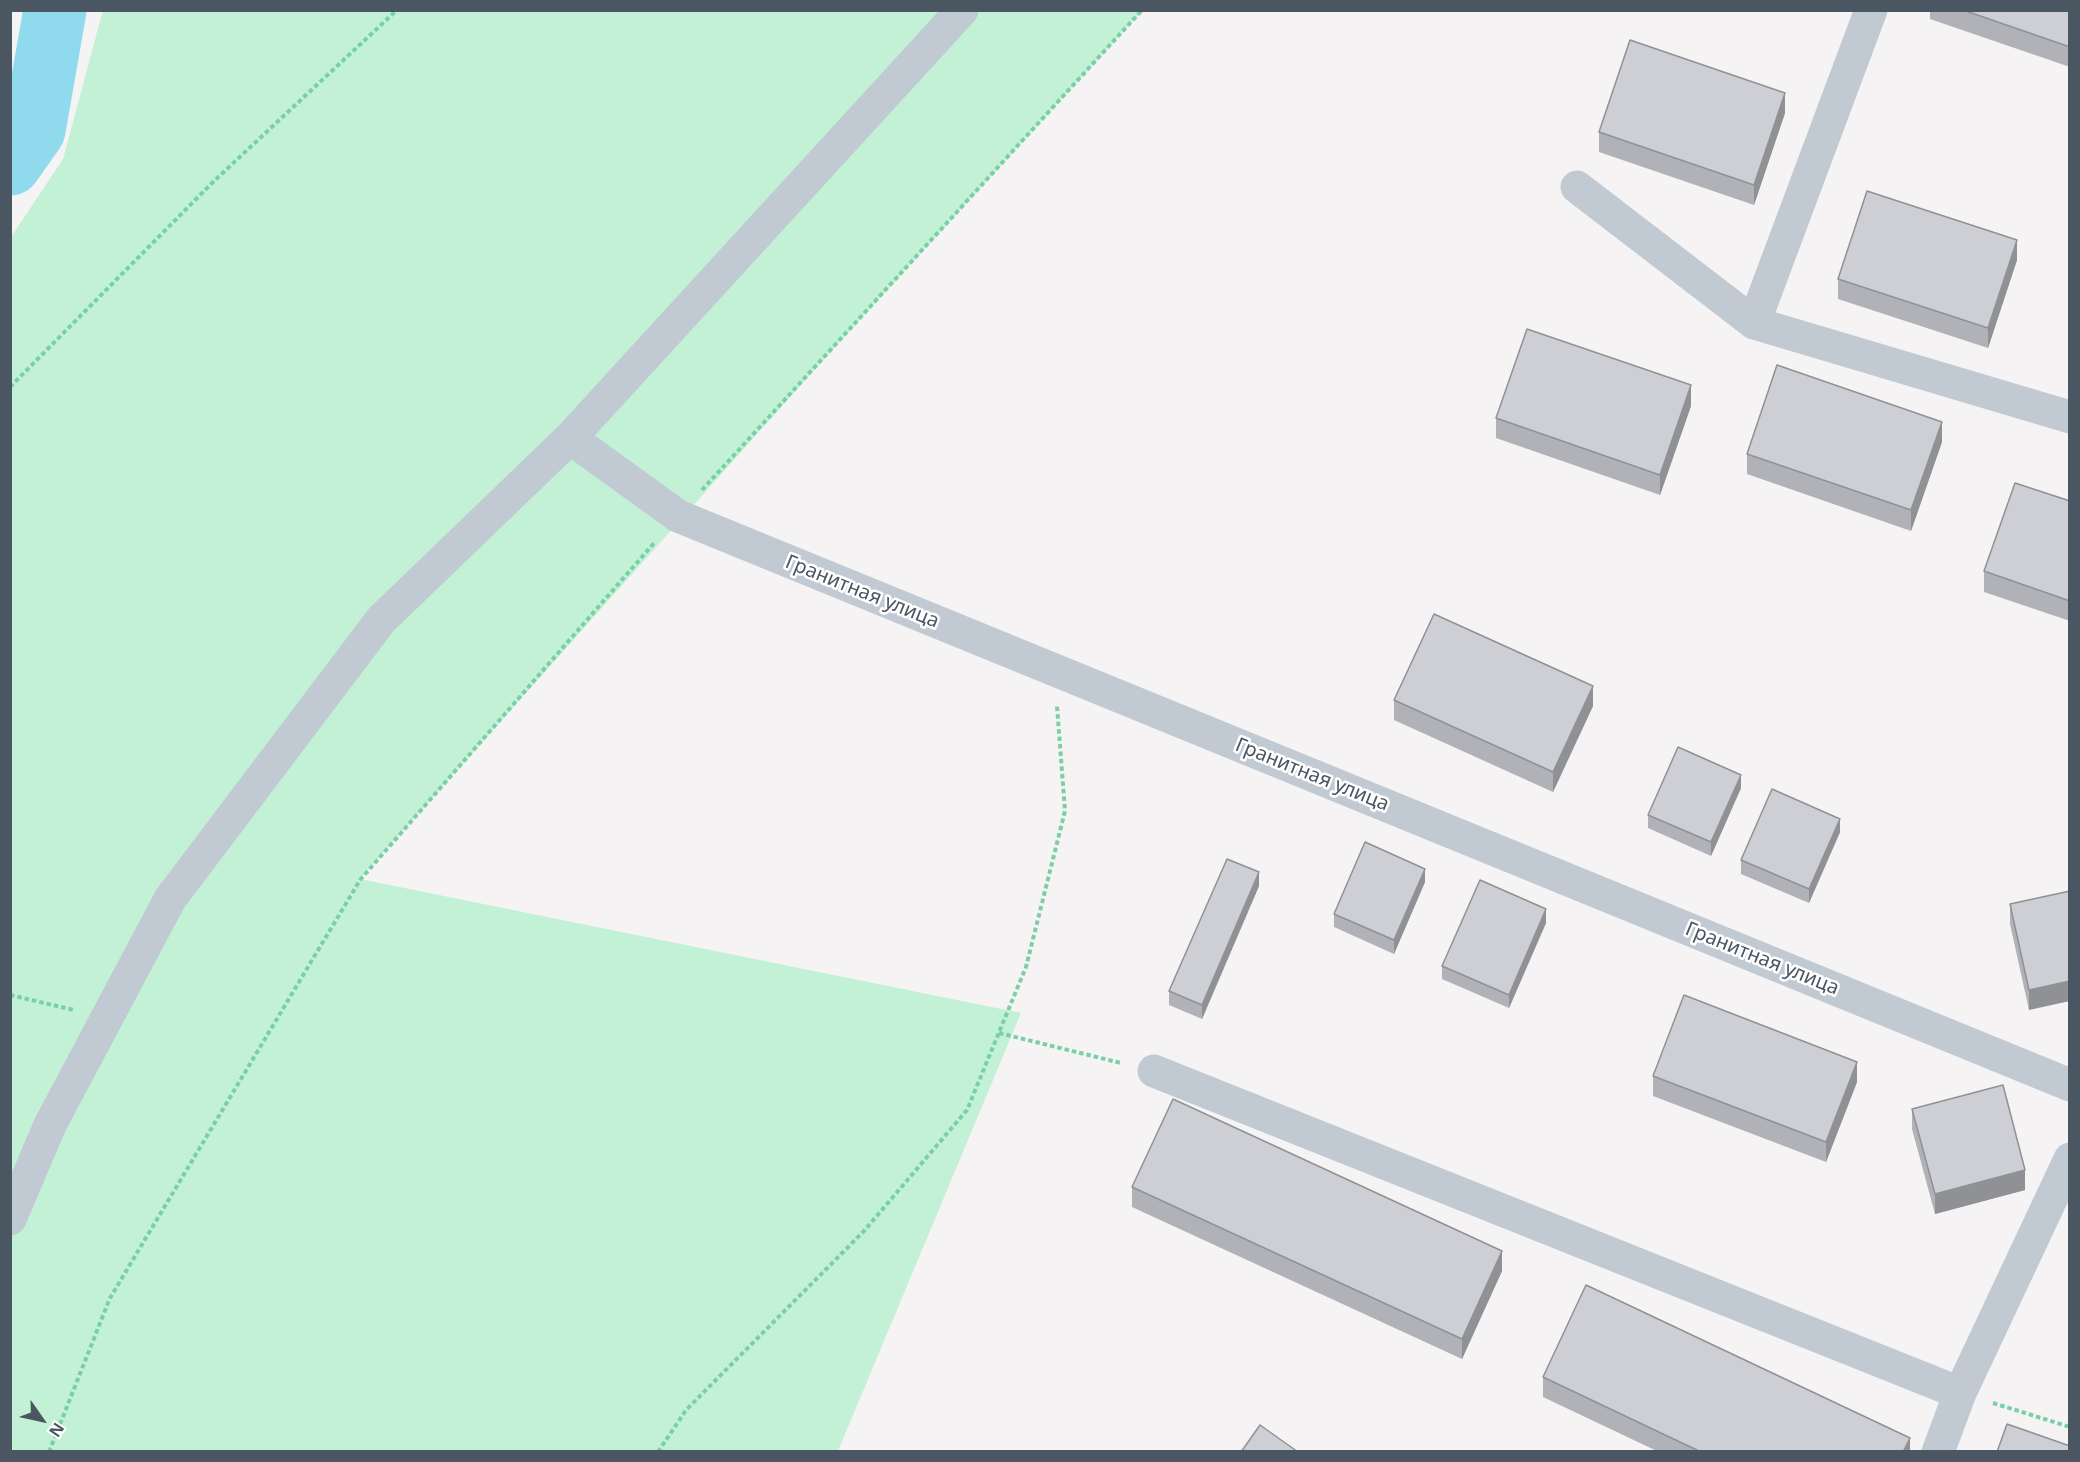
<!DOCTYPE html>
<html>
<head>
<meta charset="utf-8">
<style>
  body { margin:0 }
  #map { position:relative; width:2080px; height:1462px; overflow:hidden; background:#f5f3f3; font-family:"Noto Sans",sans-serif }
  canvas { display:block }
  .frame { position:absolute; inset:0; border:12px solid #4a5661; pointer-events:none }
  .north { position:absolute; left:12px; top:1390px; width:60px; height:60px; -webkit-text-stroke:4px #fff; paint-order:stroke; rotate:124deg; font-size:16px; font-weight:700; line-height:24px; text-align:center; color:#4a5661 }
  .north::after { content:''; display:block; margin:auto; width:21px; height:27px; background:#4a5661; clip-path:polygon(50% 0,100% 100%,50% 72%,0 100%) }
</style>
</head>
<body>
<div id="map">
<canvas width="2080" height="1462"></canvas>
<div class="frame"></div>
<div class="north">N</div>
</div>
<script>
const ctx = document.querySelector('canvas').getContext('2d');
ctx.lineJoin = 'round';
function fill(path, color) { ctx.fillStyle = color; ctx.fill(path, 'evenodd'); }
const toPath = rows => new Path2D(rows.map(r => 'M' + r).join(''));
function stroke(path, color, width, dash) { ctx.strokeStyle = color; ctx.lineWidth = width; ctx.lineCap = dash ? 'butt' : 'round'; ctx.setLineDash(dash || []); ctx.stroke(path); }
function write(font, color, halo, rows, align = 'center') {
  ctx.font = font + ' "Noto Sans",sans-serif'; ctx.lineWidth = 5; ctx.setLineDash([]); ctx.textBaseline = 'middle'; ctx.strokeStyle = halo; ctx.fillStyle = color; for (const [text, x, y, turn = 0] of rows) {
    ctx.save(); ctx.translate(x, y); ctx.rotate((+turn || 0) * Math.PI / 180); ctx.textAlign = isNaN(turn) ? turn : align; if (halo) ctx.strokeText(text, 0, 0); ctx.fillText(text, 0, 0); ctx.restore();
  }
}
fill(toPath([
  [103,10,1142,11,815,369,360,879,1021,1013,838,1451,11,1452,11,237,63,159]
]), '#c3f1d5');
stroke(toPath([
  [10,164,34,130,55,10]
]), '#90daee', 63);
stroke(toPath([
  [10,387,213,182,397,10],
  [702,490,1142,10],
  [10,995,74,1010],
  [999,1033,1121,1063],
  [1993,1403,2070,1427],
  [49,1452,110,1298,360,880,655,542],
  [658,1452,686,1410,864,1231,967,1110,1026,967,1065,811,1057,706]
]), '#7ad0a6', 4, [4.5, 3]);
stroke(toPath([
  [1577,187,1754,323,2070,417],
  [1754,323,1871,10],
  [570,438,678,516,2070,1085],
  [1154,1071,1960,1393],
  [10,1219,50,1125,170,899,381,620,570,438,962,10],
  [1938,1452,1960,1393,2070,1159]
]), '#c1cad2', 33);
fill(toPath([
  [1930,10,2070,10,2070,67,1930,19],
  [1785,113,1754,205,1599,152,1599,132],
  [2017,260,1988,348,1838,299,1838,279],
  [1691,406,1660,495,1496,438,1496,418],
  [1942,442,1911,531,1747,474,1747,454],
  [2070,501,2070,621,1984,592,1984,571],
  [1394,700,1593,706,1553,792,1394,720],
  [1741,788,1711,856,1648,828,1648,815],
  [1840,832,1809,903,1741,874,1741,860],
  [1425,882,1394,954,1334,927,1334,914],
  [1259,886,1202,1019,1169,1005,1169,991],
  [2070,891,2029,1010,2010,924,2010,904],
  [1546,923,1509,1008,1442,979,1442,966],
  [1653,1076,1857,1082,1826,1162,1653,1096],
  [1912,1109,2025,1190,1935,1214,1912,1129],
  [1132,1187,1502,1271,1462,1359,1132,1207],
  [1543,1377,1910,1452,1659,1452,1543,1397]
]), '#b0b2b7');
fill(toPath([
  [1785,93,1785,113,1754,205,1754,185],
  [2017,240,2017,260,1988,348,1988,328],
  [1691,385,1691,406,1660,495,1660,475],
  [1942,422,1942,442,1911,531,1911,510],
  [1593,686,1593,706,1553,792,1553,772],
  [1741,775,1741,788,1711,856,1711,842],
  [1840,819,1840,832,1809,903,1809,889],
  [1425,869,1425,882,1394,954,1394,940],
  [1259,872,1259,886,1202,1019,1202,1005],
  [1546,909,1546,923,1509,1008,1509,995],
  [2070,981,2070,1001,2029,1010,2029,990],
  [1857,1062,1857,1082,1826,1162,1826,1142],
  [2025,1170,2025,1190,1935,1214,1935,1194],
  [1502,1251,1502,1271,1462,1359,1462,1339],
  [1910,1438,1910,1452,1903,1452]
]), '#909195');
const building = toPath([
  [1963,10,2070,10,2070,47,1963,10],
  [1630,40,1785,93,1754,185,1599,132,1630,40],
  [1867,191,2017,240,1988,328,1838,279,1867,191],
  [1527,329,1691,385,1660,475,1496,418,1527,329],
  [1777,365,1942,422,1911,510,1747,454,1777,365],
  [2015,483,2070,501,2070,601,1984,571,2015,483],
  [1434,614,1593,686,1553,772,1394,700,1434,614],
  [1678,747,1741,775,1711,842,1648,815,1678,747],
  [1772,789,1840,819,1809,889,1741,860,1772,789],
  [1365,842,1425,869,1394,940,1334,914,1365,842],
  [1227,859,1259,872,1202,1005,1169,991,1227,859],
  [1480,880,1546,909,1509,995,1442,966,1480,880],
  [2070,891,2070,981,2029,990,2010,904,2070,891],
  [1684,995,1857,1062,1826,1142,1653,1076,1684,995],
  [2003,1085,2025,1170,1935,1194,1912,1109,2003,1085],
  [1173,1099,1502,1251,1462,1339,1132,1187,1173,1099],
  [1586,1285,1910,1438,1903,1452,1701,1452,1543,1377,1586,1285],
  [2007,1424,2070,1446,2070,1452,1997,1452,2007,1424],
  [1260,1425,1298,1452,1241,1452,1260,1425]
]);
fill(building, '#cdcfd5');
stroke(building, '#909195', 1.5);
write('20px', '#4a5661', '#fff', [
  ["Гранитная улица",862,592,22],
  ["Гранитная улица",1312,775,22],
  ["Гранитная улица",1762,959,22]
]);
</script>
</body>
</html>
